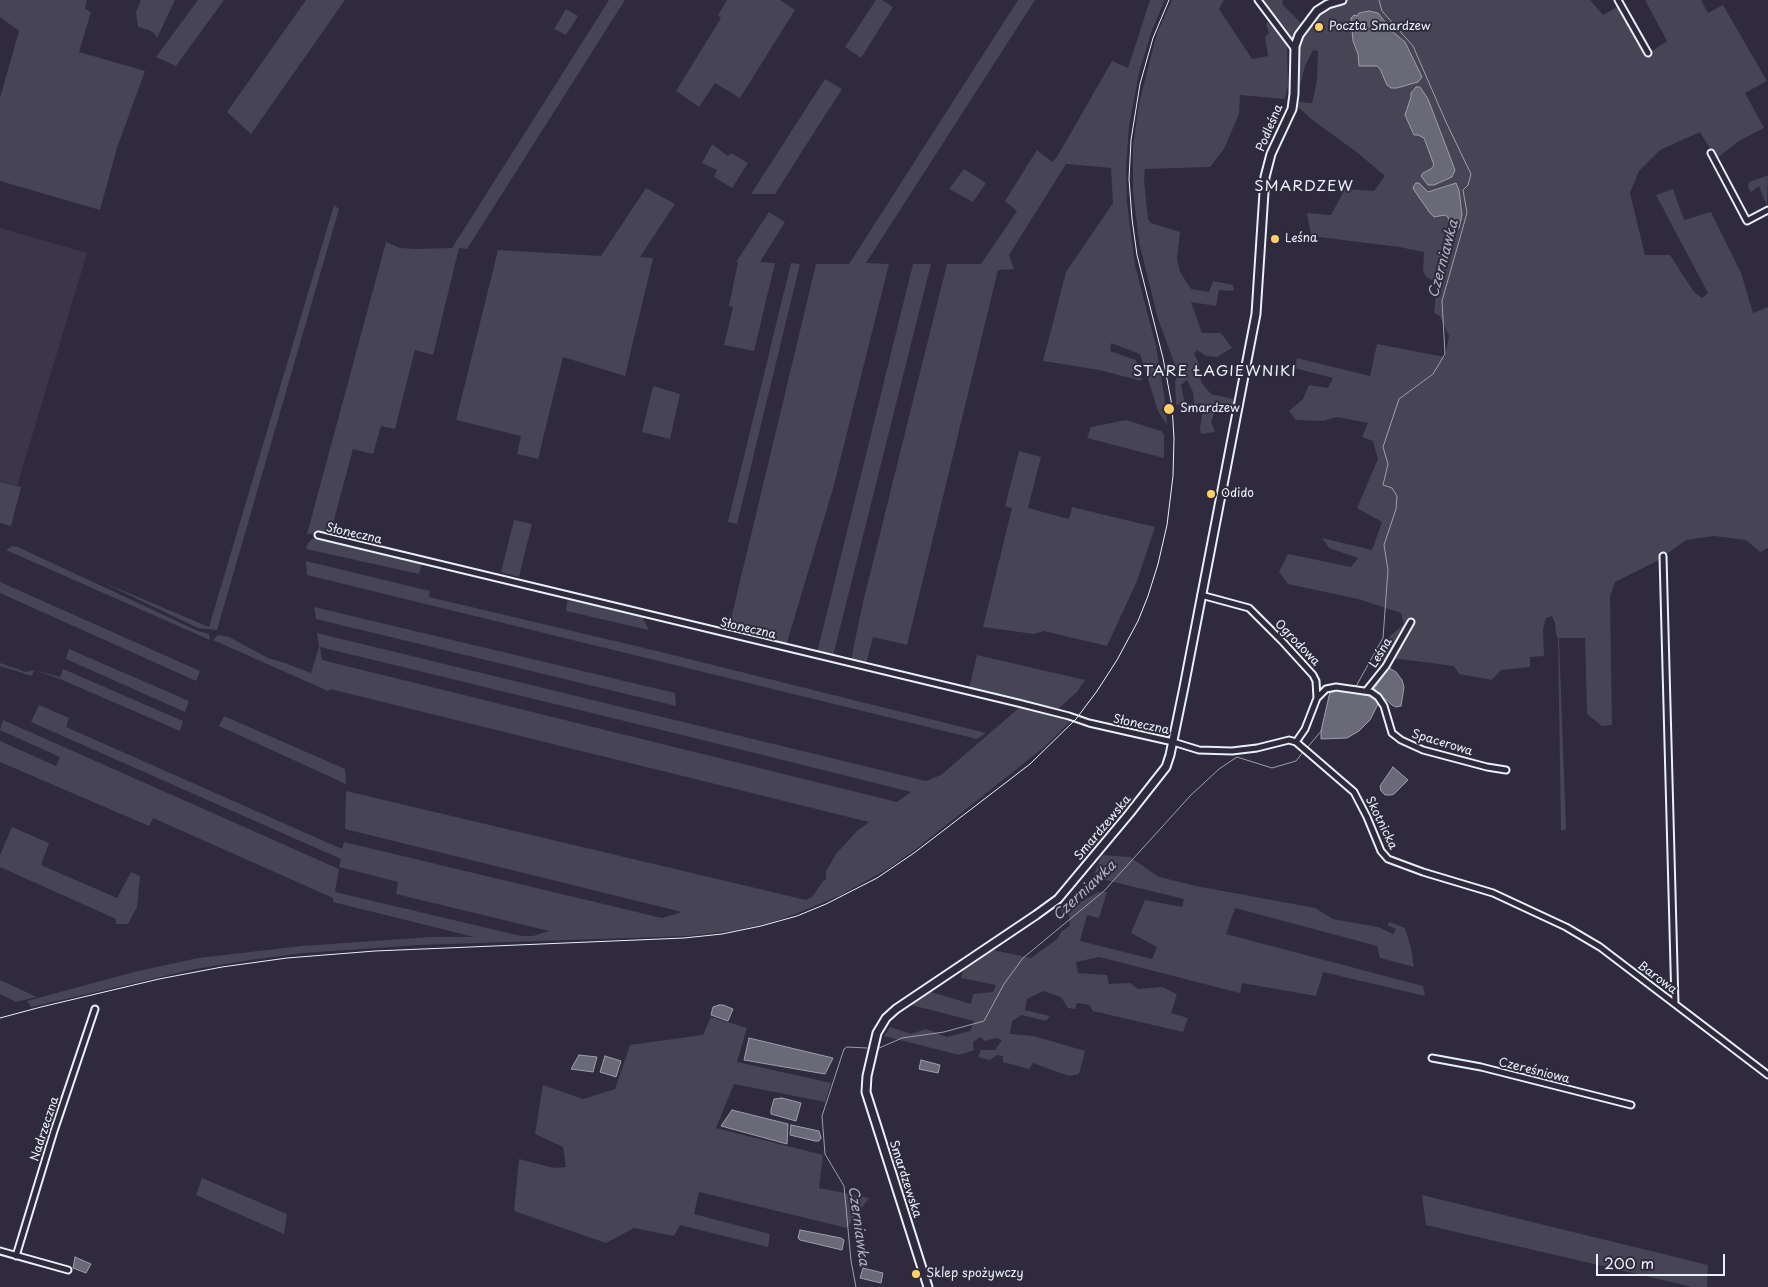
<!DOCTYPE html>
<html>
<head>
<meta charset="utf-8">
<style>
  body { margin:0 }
  #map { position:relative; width:1768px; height:1287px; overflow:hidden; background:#2f2a3d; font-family:"Playpen Sans",sans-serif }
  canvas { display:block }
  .scale { position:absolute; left:1596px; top:1254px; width:129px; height:22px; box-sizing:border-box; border:2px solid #e8f1f8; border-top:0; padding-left:6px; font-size:15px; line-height:18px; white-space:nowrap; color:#e8f1f8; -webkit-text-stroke:4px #2f2a3d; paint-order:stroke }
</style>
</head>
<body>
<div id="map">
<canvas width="1768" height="1287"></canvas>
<div class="scale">200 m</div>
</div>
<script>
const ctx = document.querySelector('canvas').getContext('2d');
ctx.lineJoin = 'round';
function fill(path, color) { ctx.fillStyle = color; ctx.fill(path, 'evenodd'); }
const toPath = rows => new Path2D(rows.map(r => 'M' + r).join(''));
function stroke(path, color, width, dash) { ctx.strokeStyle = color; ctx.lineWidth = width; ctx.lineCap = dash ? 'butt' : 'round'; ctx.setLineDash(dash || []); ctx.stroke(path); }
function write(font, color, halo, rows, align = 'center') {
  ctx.font = font + ' "Playpen Sans",sans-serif'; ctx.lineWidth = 4; ctx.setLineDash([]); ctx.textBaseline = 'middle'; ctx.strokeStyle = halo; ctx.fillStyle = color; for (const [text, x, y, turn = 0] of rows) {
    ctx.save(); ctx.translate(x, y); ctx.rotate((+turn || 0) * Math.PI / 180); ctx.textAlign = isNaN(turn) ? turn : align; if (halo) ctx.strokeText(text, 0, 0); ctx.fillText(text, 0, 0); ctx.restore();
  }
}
fill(toPath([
  [0,228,87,253,17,486,0,481]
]), '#3b3749');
fill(toPath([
  [0,0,87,0,85,9,91,12,79,52,145,71,117,148,100,210,0,181,0,98,19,31,0,17],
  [141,0,175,0,157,38,155,34,149,30,138,27,136,12],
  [198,0,224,0,176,66,156,57],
  [306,0,345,0,251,134,227,112],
  [609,0,625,0,467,249,459,248,433,355,415,350,395,429,381,426,373,454,353,449,330,535,318,533,307,534,386,242,400,248,416,249,452,248],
  [727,0,780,0,795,10,740,98,715,83,699,107,676,91,721,18,718,15],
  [876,0,882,0,893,7,861,58,845,47],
  [1018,0,1035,0,866,263,889,264,834,485,786,646,728,631,816,264,849,264],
  [1150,0,1165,0,1152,30,1139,73,1129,126,1126,168,1127,203,1135,265,1156,346,1166,407,1167,425,1158,411,1140,354,1111,343,1110,351,1136,360,1142,381,1099,370,1043,361,1066,272,1113,203,1111,168,1066,164,1009,255,1014,269,998,270,907,645,873,637,866,664,851,660,863,602,947,264,981,264,1017,211,1005,201,1037,150,1052,162,1057,157,1112,61,1128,68],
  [1172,0,1224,0,1219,9,1252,59,1268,56,1265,37,1269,33,1266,24,1268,22,1282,36,1287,45,1288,85,1285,99,1240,95,1239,114,1224,149,1210,167,1145,169,1144,181,1148,219,1151,223,1180,232,1177,259,1180,272,1191,289,1209,292,1213,281,1233,285,1234,291,1219,290,1216,306,1191,302,1202,333,1221,333,1232,348,1217,357,1206,356,1197,350,1194,354,1199,364,1201,382,1211,394,1233,399,1235,405,1217,406,1211,422,1215,432,1201,434,1200,427,1203,411,1200,403,1194,405,1193,392,1187,380,1181,385,1185,404,1176,405,1175,382,1178,373,1158,319,1139,242,1133,191,1133,146,1139,103,1157,33],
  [1258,0,1283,0,1282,4,1305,27,1320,9,1344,0,1590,0,1603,15,1619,6,1646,55,1667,41,1645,0,1701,0,1708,13,1723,5,1767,81,1745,93,1764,128,1739,141,1716,159,1700,132,1660,150,1639,171,1630,193,1645,255,1670,255,1694,292,1702,298,1708,293,1656,195,1673,189,1684,220,1711,212,1741,273,1753,313,1768,307,1768,548,1760,552,1746,540,1714,536,1686,540,1657,561,1615,582,1610,597,1612,725,1602,726,1587,714,1585,638,1559,638,1566,829,1561,831,1558,638,1556,635,1555,623,1552,616,1546,618,1543,629,1544,656,1530,657,1530,667,1501,670,1492,680,1459,674,1454,666,1399,659,1377,660,1382,649,1390,636,1404,624,1401,613,1358,599,1288,584,1279,572,1288,554,1351,567,1358,558,1329,548,1322,538,1372,550,1382,522,1357,508,1378,459,1373,441,1362,437,1368,423,1337,417,1323,421,1296,420,1289,411,1303,399,1309,385,1328,388,1333,378,1294,368,1297,358,1370,376,1377,344,1445,357,1449,336,1440,316,1434,313,1437,283,1426,277,1423,271,1424,252,1399,247,1311,236,1307,213,1331,215,1345,189,1374,191,1385,176,1359,154,1310,118,1298,107,1299,102,1312,103,1317,81,1318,51,1313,50,1305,66,1300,85,1296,40,1284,36],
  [566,9,578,16,566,35,554,29],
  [825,79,842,89,808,142,775,194,751,194],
  [712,144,728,156,731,153,748,163,732,188,714,177,717,170,702,163],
  [964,169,986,183,973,202,949,189],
  [1766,176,1768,176,1767,206,1759,186,1751,192,1748,188,1749,182],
  [646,188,675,204,640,257,653,258,625,376,563,357,538,459,517,454,521,436,456,420,498,250,601,256],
  [334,205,339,209,217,630,198,628,100,581,209,627],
  [769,212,785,222,760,262,775,263,754,351,724,345,733,307,729,306,738,262,736,262],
  [791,263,800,264,737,524,728,522],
  [913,264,931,264,833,656,817,653],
  [653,386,680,394,670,439,642,432],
  [1126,420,1161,431,1164,435,1164,458,1087,438,1091,427],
  [1019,451,1041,457,1028,508,1069,519,1072,507,1155,527,1137,581,1107,646,1044,631,1034,634,983,627,1012,508,1005,506],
  [0,482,21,487,11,526,0,523],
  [514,520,532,524,519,577,501,572],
  [318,537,422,563,419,574,306,549,308,543,312,539],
  [12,546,18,547,198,631,209,634,210,640,6,550],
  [306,561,430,591,429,597,657,651,986,733,977,739,307,575],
  [0,582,200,671,196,681,0,593],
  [568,597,642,617,649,630,566,611],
  [314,607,675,693,676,706,316,619],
  [317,633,926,781,941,775,1020,707,1072,720,1043,748,916,849,889,868,841,895,793,915,769,923,732,931,688,936,419,945,304,953,250,960,195,969,31,1007,27,1001,134,972,198,958,302,946,430,937,474,937,333,902,333,898,153,818,149,826,0,762,0,741,56,766,60,757,0,730,3,720,339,869,335,892,521,936,533,936,549,931,396,894,398,882,339,867,341,859,31,722,39,705,69,718,66,727,342,849,344,842,662,918,682,912,345,829,346,791,806,900,812,897,823,881,826,880,826,871,836,854,857,831,869,822,330,689,328,691,213,640,218,635,229,637,268,658,285,663,311,673,319,647],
  [320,647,674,733,911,792,897,802,322,660],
  [69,649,189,701,185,712,66,659],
  [977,655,1085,680,1077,692,1057,710,969,689],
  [0,663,26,672,34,670,60,677,63,669,183,721,180,731,60,679,34,670,32,676,0,666],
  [224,716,345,769,346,784,219,726],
  [12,827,49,843,41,865,117,898,131,872,140,876,137,907,128,924,116,924,116,919,0,867,0,855],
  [1102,855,1130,857,1159,877,1196,886,1315,908,1333,919,1378,927,1393,934,1396,929,1387,925,1390,922,1405,928,1411,948,1414,967,1380,958,1377,946,1235,908,1226,934,1423,986,1425,996,1323,972,1316,996,1242,983,1240,993,1099,957,1076,962,1078,973,1107,975,1109,984,1130,983,1138,989,1162,987,1177,994,1171,1013,1188,1018,1183,1032,1093,1011,1089,1005,1077,1003,1075,1009,1068,1008,1061,997,1043,991,1027,999,1025,1010,1050,1016,1046,1021,1022,1015,1012,1021,1010,1034,1034,1036,1085,1051,1079,1074,1069,1076,1033,1063,1029,1069,1003,1062,1003,1056,997,1055,990,1060,978,1057,981,1050,995,1050,1002,1040,996,1038,985,1041,980,1037,973,1042,974,1050,959,1055,884,1036,890,1027,911,1034,926,1029,947,1037,970,1031,974,1021,911,1005,928,991,971,1004,973,994,993,992,996,985,961,978,964,969,993,950,1031,958,1057,939,1062,931,1070,926,1069,915,1061,913,1062,906,1069,900,1081,902,1098,892,1107,892,1099,918,1087,915,1080,941,1152,959,1157,947,1131,933,1145,900,1182,907,1184,899,1093,877],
  [0,980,37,997,16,1002,0,994],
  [711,1017,747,1028,737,1062,831,1083,825,1102,734,1084,716,1128,823,1155,819,1188,869,1198,847,1228,699,1192,694,1214,770,1234,768,1247,680,1225,674,1236,634,1228,606,1243,514,1211,519,1159,554,1168,566,1167,563,1147,535,1134,543,1085,583,1099,615,1089,630,1045,703,1035],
  [202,1178,287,1214,284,1234,196,1195],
  [1422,1195,1708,1265,1707,1287,1693,1287,1426,1225]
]), '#464455');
const water = toPath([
  [1369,11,1378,13,1393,32,1405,42,1422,77,1418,82,1397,88,1391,88,1387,85,1380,69,1377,66,1359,66,1358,54,1353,41,1351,18,1354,15,1357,16,1359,13,1369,11],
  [1416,87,1420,87,1428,99,1455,170,1452,177,1434,185,1428,185,1421,176,1423,173,1431,169,1434,165,1424,138,1418,135,1414,135,1405,115,1411,97,1411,93,1416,87],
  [1416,183,1419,183,1428,192,1456,183,1459,190,1462,215,1459,228,1455,228,1450,225,1448,217,1445,215,1434,217,1430,213,1414,190,1413,187,1416,183],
  [1389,668,1396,672,1402,680,1404,687,1401,706,1396,707,1392,705,1374,689,1389,668],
  [1337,690,1369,696,1377,700,1378,704,1370,720,1359,731,1347,738,1321,739,1321,731,1329,696,1330,693,1337,690],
  [1393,767,1408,780,1394,794,1391,795,1385,795,1381,791,1380,786,1393,767],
  [719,1005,723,1005,733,1009,728,1021,711,1015,713,1007,719,1005],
  [749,1038,833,1058,825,1074,744,1060,749,1038],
  [579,1055,597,1057,593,1072,571,1069,579,1055],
  [605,1056,621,1061,616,1077,600,1072,605,1056],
  [921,1060,940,1065,938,1073,919,1069,921,1060],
  [782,1098,801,1103,796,1121,771,1114,771,1110,774,1099,782,1098],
  [732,1110,788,1124,787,1144,721,1126,732,1110],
  [791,1125,819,1131,821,1138,819,1141,815,1141,790,1135,791,1125],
  [800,1230,841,1238,844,1240,842,1250,800,1240,798,1238,800,1230],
  [75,1257,91,1264,86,1273,73,1268,75,1257],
  [863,1268,883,1273,881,1283,860,1278,863,1268]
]);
fill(water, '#696978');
stroke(water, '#9c9fab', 1);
stroke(toPath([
  [1355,688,1383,638,1388,570,1384,545,1396,509,1397,496,1392,488,1383,485,1388,464,1383,447,1399,399,1433,374,1445,354,1442,301,1467,213,1463,190,1468,185,1471,174,1446,122,1413,46,1382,11,1379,0],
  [1307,748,1322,730],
  [877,1049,902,1038,944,1032,984,1021,1004,984,1023,958,1104,891,1190,796,1219,769,1237,757,1272,768,1296,761,1303,752],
  [856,1287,851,1261,844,1186,825,1154,822,1116,844,1049,847,1047,867,1048]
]), '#9c9fab', 1);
const street = toPath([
  [1258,0,1294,48],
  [1618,0,1648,53],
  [1711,153,1747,221,1768,210],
  [318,535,1018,703,1069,716,1089,723,1173,742,1199,750,1232,751,1257,748,1289,740,1296,742,1354,792,1367,817,1381,851,1388,859,1423,872,1493,893,1566,927,1600,947,1768,1075],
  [1663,556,1675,1004],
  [1201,595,1249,608,1282,641,1313,675,1316,681,1317,698,1305,729,1296,742],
  [1366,691,1386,666,1411,622],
  [1317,698,1326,689,1336,687,1371,692,1378,697,1384,706,1392,733,1401,740,1423,750,1487,767,1506,770],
  [1432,1058,1481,1067,1631,1105],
  [0,1251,68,1270],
  [16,1256,54,1131,95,1009]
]);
const secondary = toPath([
  [928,1287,866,1092,867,1076,877,1033,886,1018,896,1009,1036,915,1058,899,1129,814,1166,767,1170,755,1184,687,1256,314,1265,177,1271,154,1292,109,1294,94,1295,46,1299,35,1317,11,1328,4,1342,0]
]);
stroke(street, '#e8f1f8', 9);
stroke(secondary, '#e8f1f8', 11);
stroke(street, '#2f2a3d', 5);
stroke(secondary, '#2f2a3d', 7);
stroke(toPath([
  [0,1018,41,1007,159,979,222,967,287,958,375,951,684,938,722,934,761,926,797,916,826,904,877,878,914,853,1030,764,1076,719,1097,691,1117,660,1138,621,1148,596,1158,564,1167,525,1173,476,1174,438,1172,406,1163,358,1137,255,1132,219,1129,179,1131,140,1140,84,1153,38,1169,0]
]), '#e8f1f8', 1);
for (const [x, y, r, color] of [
  [1319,27,5,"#ffd166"],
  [1275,239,5,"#ffd166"],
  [1169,409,6,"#ffd166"],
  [1211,494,5,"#ffd166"],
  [916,1274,5,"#ffd166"]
]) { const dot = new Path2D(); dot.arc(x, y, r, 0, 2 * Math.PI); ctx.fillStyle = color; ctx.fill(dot); stroke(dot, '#2f2a3d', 2); }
write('12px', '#e8f1f8', '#2f2a3d', [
  ["Poczta Smardzew",1329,27],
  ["Leśna",1285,239],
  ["Smardzew",1180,409],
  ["Odido",1221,494],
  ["Sklep spożywczy",926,1274]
], 'left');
write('12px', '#e8f1f8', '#2f2a3d', [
  ["Podleśna",1270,128,-67],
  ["Słoneczna",354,534,13],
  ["Słoneczna",748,629,13],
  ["Ogrodowa",1297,643,46],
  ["Leśna",1381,653,-59],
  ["Słoneczna",1141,725,12],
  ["Spacerowa",1442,743,17],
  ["Skotnicka",1381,823,64],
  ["Smardzewska",1103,828,-50],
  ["Barowa",1657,978,37],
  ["Czereśniowa",1534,1071,14],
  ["Nadrzeczna",45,1129,-72],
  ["Smardzewska",905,1179,72]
]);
write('italic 14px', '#afb4be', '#2f2a3d', [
  ["Czerniawka",1444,259,-75],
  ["Czerniawka",1085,891,-43],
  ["Czerniawka",858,1226,82]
]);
ctx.letterSpacing = '1px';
write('15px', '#e8f1f8', '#2f2a3d', [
  ["SMARDZEW",1304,187],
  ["STARE ŁAGIEWNIKI",1215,372]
]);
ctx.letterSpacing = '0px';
</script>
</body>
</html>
